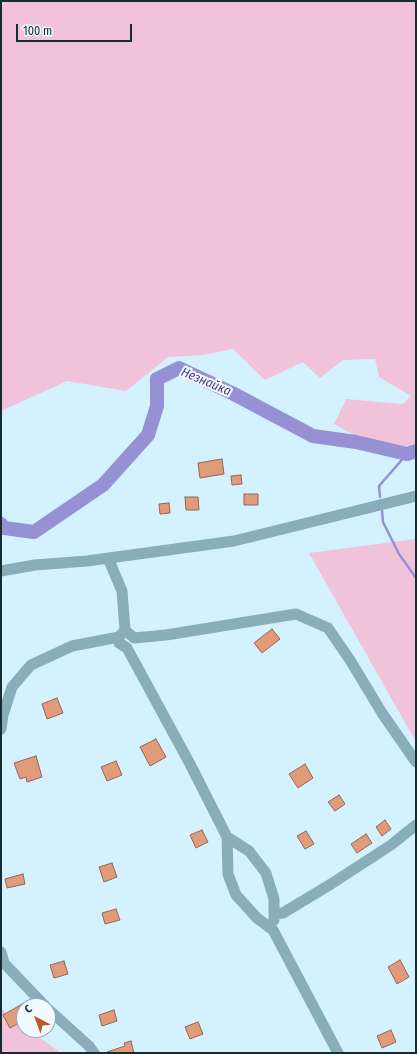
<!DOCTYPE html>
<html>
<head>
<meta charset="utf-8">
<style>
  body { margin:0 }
  #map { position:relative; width:417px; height:1054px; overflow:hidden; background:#d3f1fe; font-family:"Fira Sans Condensed",sans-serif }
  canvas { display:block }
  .frame { position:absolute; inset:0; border:2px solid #172b33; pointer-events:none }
  .north { position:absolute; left:16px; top:998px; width:40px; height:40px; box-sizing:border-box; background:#f0faff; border:1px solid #99a7ad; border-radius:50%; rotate:319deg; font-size:11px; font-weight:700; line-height:16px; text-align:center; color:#172b33 }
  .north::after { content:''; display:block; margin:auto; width:14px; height:18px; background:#bc5920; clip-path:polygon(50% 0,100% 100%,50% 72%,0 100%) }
  .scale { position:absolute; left:16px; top:24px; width:116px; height:18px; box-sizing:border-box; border:2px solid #172b33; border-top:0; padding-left:5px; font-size:12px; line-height:14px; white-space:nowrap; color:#172b33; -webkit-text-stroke:3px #f0faff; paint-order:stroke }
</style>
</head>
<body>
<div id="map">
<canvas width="417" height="1054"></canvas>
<div class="frame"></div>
<div class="north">С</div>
<div class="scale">100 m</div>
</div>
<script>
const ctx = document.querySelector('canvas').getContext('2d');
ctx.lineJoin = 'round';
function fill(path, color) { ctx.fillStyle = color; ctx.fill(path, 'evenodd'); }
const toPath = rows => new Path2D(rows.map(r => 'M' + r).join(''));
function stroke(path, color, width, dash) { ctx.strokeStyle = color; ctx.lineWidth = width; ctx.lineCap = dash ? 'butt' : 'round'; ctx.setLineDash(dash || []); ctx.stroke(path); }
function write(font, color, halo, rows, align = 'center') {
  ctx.font = font + ' "Fira Sans Condensed",sans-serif'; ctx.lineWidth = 4; ctx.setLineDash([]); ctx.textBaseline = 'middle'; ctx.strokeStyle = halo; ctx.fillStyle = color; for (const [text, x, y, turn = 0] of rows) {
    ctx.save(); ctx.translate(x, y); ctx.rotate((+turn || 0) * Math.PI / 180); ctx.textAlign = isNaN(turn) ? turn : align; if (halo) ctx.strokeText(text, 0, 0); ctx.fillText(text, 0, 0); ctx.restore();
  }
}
fill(toPath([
  [1,1,416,1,416,443,399,448,358,437,334,424,346,399,403,404,411,396,379,377,375,359,343,360,320,378,303,362,265,380,233,349,203,355,168,357,126,391,67,381,1,411],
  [416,539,416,742,309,553],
  [1,1008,7,1014,24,1027,24,1030,29,1030,61,1053,1,1053]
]), '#f0c3da');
stroke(toPath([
  [380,497,379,486,407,454],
  [382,511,383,522,399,554,416,578]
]), '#9691d4', 2.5);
stroke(toPath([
  [1,524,4,528,34,532,103,485,148,435,157,406,157,379,179,368,232,393,313,436,356,442,407,454,416,451]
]), '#9691d4', 14);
const building = toPath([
  [222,459,224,474,200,478,198,463,222,459],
  [241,475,242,484,232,485,231,476,241,475],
  [244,494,258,494,258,505,244,505,244,494],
  [185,497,198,497,199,510,186,510,185,497],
  [169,503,170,513,160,514,159,504,169,503],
  [272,629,280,639,262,653,254,643,272,629],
  [57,698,63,713,47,719,42,704,57,698],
  [156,739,166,757,150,766,140,747,156,739],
  [36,756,42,777,27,782,26,777,20,779,14,763,36,756],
  [116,761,122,775,107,781,101,767,116,761],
  [305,764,313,778,298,788,289,774,305,764],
  [339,795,345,804,335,811,328,802,339,795],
  [385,820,391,829,382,836,376,827,385,820],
  [202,830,208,842,196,848,190,835,202,830],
  [306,831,314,844,305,849,297,836,306,831],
  [366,834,372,843,357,853,351,844,366,834],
  [112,863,117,877,104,882,99,867,112,863],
  [23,874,25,884,7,888,5,879,23,874],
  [116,909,120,920,105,924,102,913,116,909],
  [400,960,409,977,397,984,388,967,400,960],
  [64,961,68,974,54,978,50,965,64,961],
  [24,1003,24,1020,10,1028,3,1015,24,1003],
  [114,1010,117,1021,102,1026,99,1015,114,1010],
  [198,1022,203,1034,190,1039,185,1027,198,1022],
  [391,1030,396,1042,382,1048,377,1036,391,1030],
  [131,1041,134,1053,107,1053,107,1052,125,1046,124,1043,131,1041]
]);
fill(building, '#e29b79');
stroke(building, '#906855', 1);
stroke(toPath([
  [108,558,122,591,125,630,119,637,119,643,127,648,190,764,227,837,228,874,236,895,257,918,273,930,338,1053],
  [1,571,35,565,87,561,234,541,416,496],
  [125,630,134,638,166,635,296,614,328,628,350,660,382,713,416,762],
  [1,729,3,715,12,687,31,665,72,646,119,637],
  [227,837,249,851,266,873,274,899,274,920],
  [275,914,283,913,331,884,391,845,416,825],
  [1,952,4,963,45,1006],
  [48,1009,89,1046,94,1053]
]), '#8aadbc', 11);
write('italic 13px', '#463989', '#f0faff', [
  ["Незнайка",206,382,23]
]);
</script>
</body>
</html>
